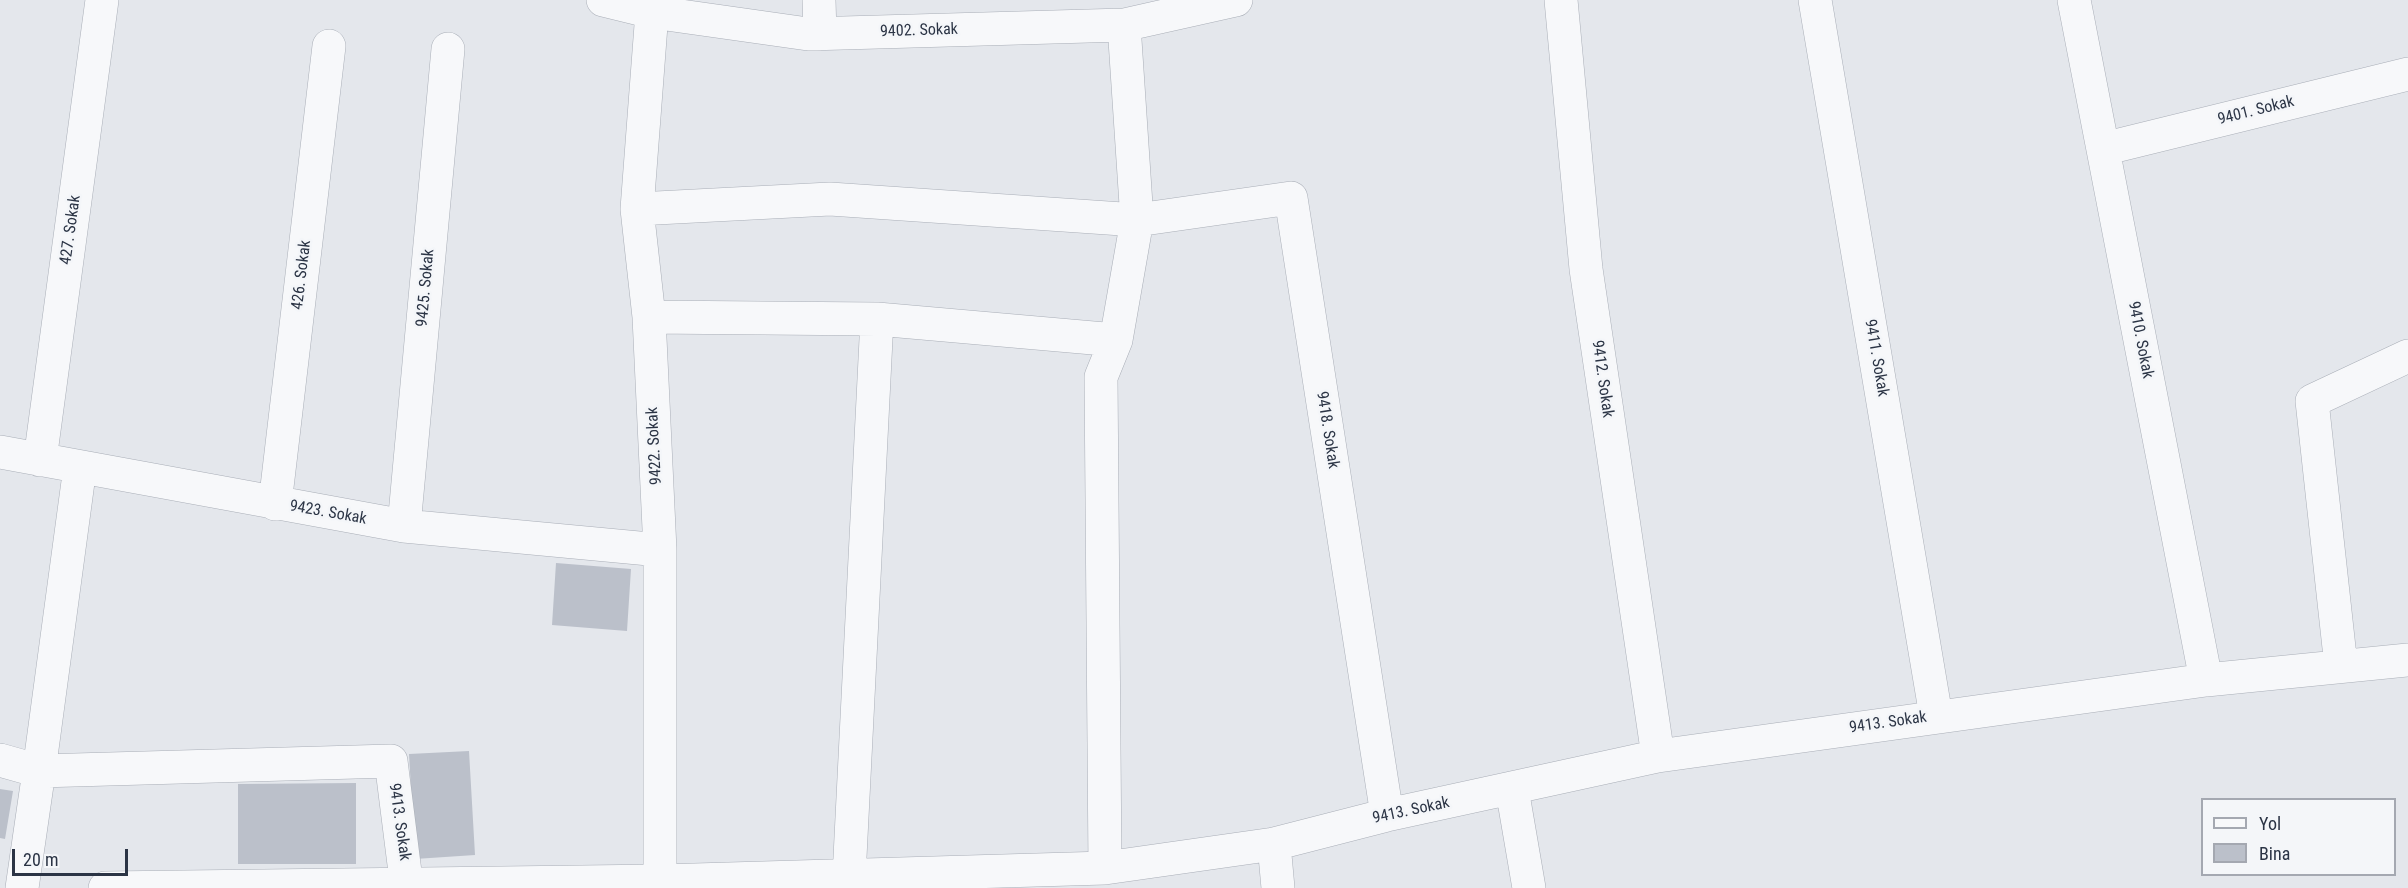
<!DOCTYPE html>
<html>
<head>
<meta charset="utf-8">
<style>
  body { margin:0 }
  #map { position:relative; width:2408px; height:888px; overflow:hidden; background:#e4e7ec; font-family:"Roboto Condensed",sans-serif }
  canvas { display:block }
  .legend { position:absolute; left:2201px; top:798px; width:195px; height:78px; box-sizing:border-box; background:#f4f6f9; border:2px solid #a4a8b1; margin:0; padding:8px 10px; list-style:none; font-size:18px; color:#2b3445 }
  .legend li { display:flex; align-items:center; gap:12px; height:30px }
  .legend b { width:30px; border:2px solid #a4a8b1 }
  .scale { position:absolute; left:12px; top:849px; width:116px; height:27px; box-sizing:border-box; border:3px solid #2b3445; border-top:0; padding-left:8px; font-size:18px; line-height:21px; white-space:nowrap; color:#2b3445; -webkit-text-stroke:4px #f4f6f9; paint-order:stroke }
</style>
</head>
<body>
<div id="map">
<canvas width="2408" height="888"></canvas>
<ul class="legend">
<li><b style="height:8px;background:#f7f8fa"></b>Yol</li>
<li><b style="height:16px;background:#bbc0ca"></b>Bina</li>
</ul>
<div class="scale">20 m</div>
</div>
<script>
const ctx = document.querySelector('canvas').getContext('2d');
ctx.lineJoin = 'round';
function fill(path, color) { ctx.fillStyle = color; ctx.fill(path, 'evenodd'); }
const toPath = rows => new Path2D(rows.map(r => 'M' + r).join(''));
function stroke(path, color, width, dash) { ctx.strokeStyle = color; ctx.lineWidth = width; ctx.lineCap = dash ? 'butt' : 'round'; ctx.setLineDash(dash || []); ctx.stroke(path); }
function write(font, color, halo, rows, align = 'center') {
  ctx.font = font + ' "Roboto Condensed",sans-serif'; ctx.lineWidth = 5; ctx.setLineDash([]); ctx.textBaseline = 'middle'; ctx.strokeStyle = halo; ctx.fillStyle = color; for (const [text, x, y, turn = 0] of rows) {
    ctx.save(); ctx.translate(x, y); ctx.rotate((+turn || 0) * Math.PI / 180); ctx.textAlign = isNaN(turn) ? turn : align; if (halo) ctx.strokeText(text, 0, 0); ctx.fillText(text, 0, 0); ctx.restore();
  }
}
fill(toPath([
  [556,563,631,569,627,631,552,625],
  [469,751,475,855,415,859,409,754],
  [356,783,356,864,238,864,238,784],
  [0,789,13,791,5,839,0,838]
]), '#bbc0ca');
const minor = toPath([
  [603,0,652,12,808,34,1124,25,1236,0],
  [656,0,652,12,637,209,649,317,660,550,660,881],
  [819,0,820,34],
  [1561,0,1586,269,1658,756],
  [1815,0,1936,716],
  [2074,0,2206,680],
  [2103,149,2408,74],
  [637,209,830,199,1137,220,1291,198,1387,815],
  [649,317,877,319,1116,340],
  [0,452,404,526,660,550],
  [40,460,102,0],
  [275,504,329,46],
  [404,526,448,49],
  [2341,666,2312,401,2408,356],
  [0,760,39,771,80,467],
  [1512,789,1529,888],
  [1274,844,1278,888],
  [1105,868,1101,377,1116,340,1137,220,1124,25],
  [849,877,877,319],
  [22,888,39,771,391,761,407,888],
  [105,888,660,881,1105,868,1274,844,1387,815,1658,756,2206,680,2408,660]
]);
stroke(minor, '#a9aeb7', 34);
stroke(minor, '#f7f8fa', 33);
write('16px', '#2b3445', '#f4f6f9', [
  ["9402. Sokak",919,31,-2],
  ["9401. Sokak",2256,111,-14],
  ["427. Sokak",71,230,-82],
  ["426. Sokak",302,275,-83],
  ["9425. Sokak",426,288,-85],
  ["9410. Sokak",2140,340,79],
  ["9411. Sokak",1876,358,80],
  ["9412. Sokak",1602,379,82],
  ["9418. Sokak",1327,430,81],
  ["9422. Sokak",655,446,-93],
  ["9423. Sokak",328,513,10],
  ["9413. Sokak",1888,723,-8],
  ["9413. Sokak",1411,811,-12],
  ["9413. Sokak",399,822,82]
]);
</script>
</body>
</html>
